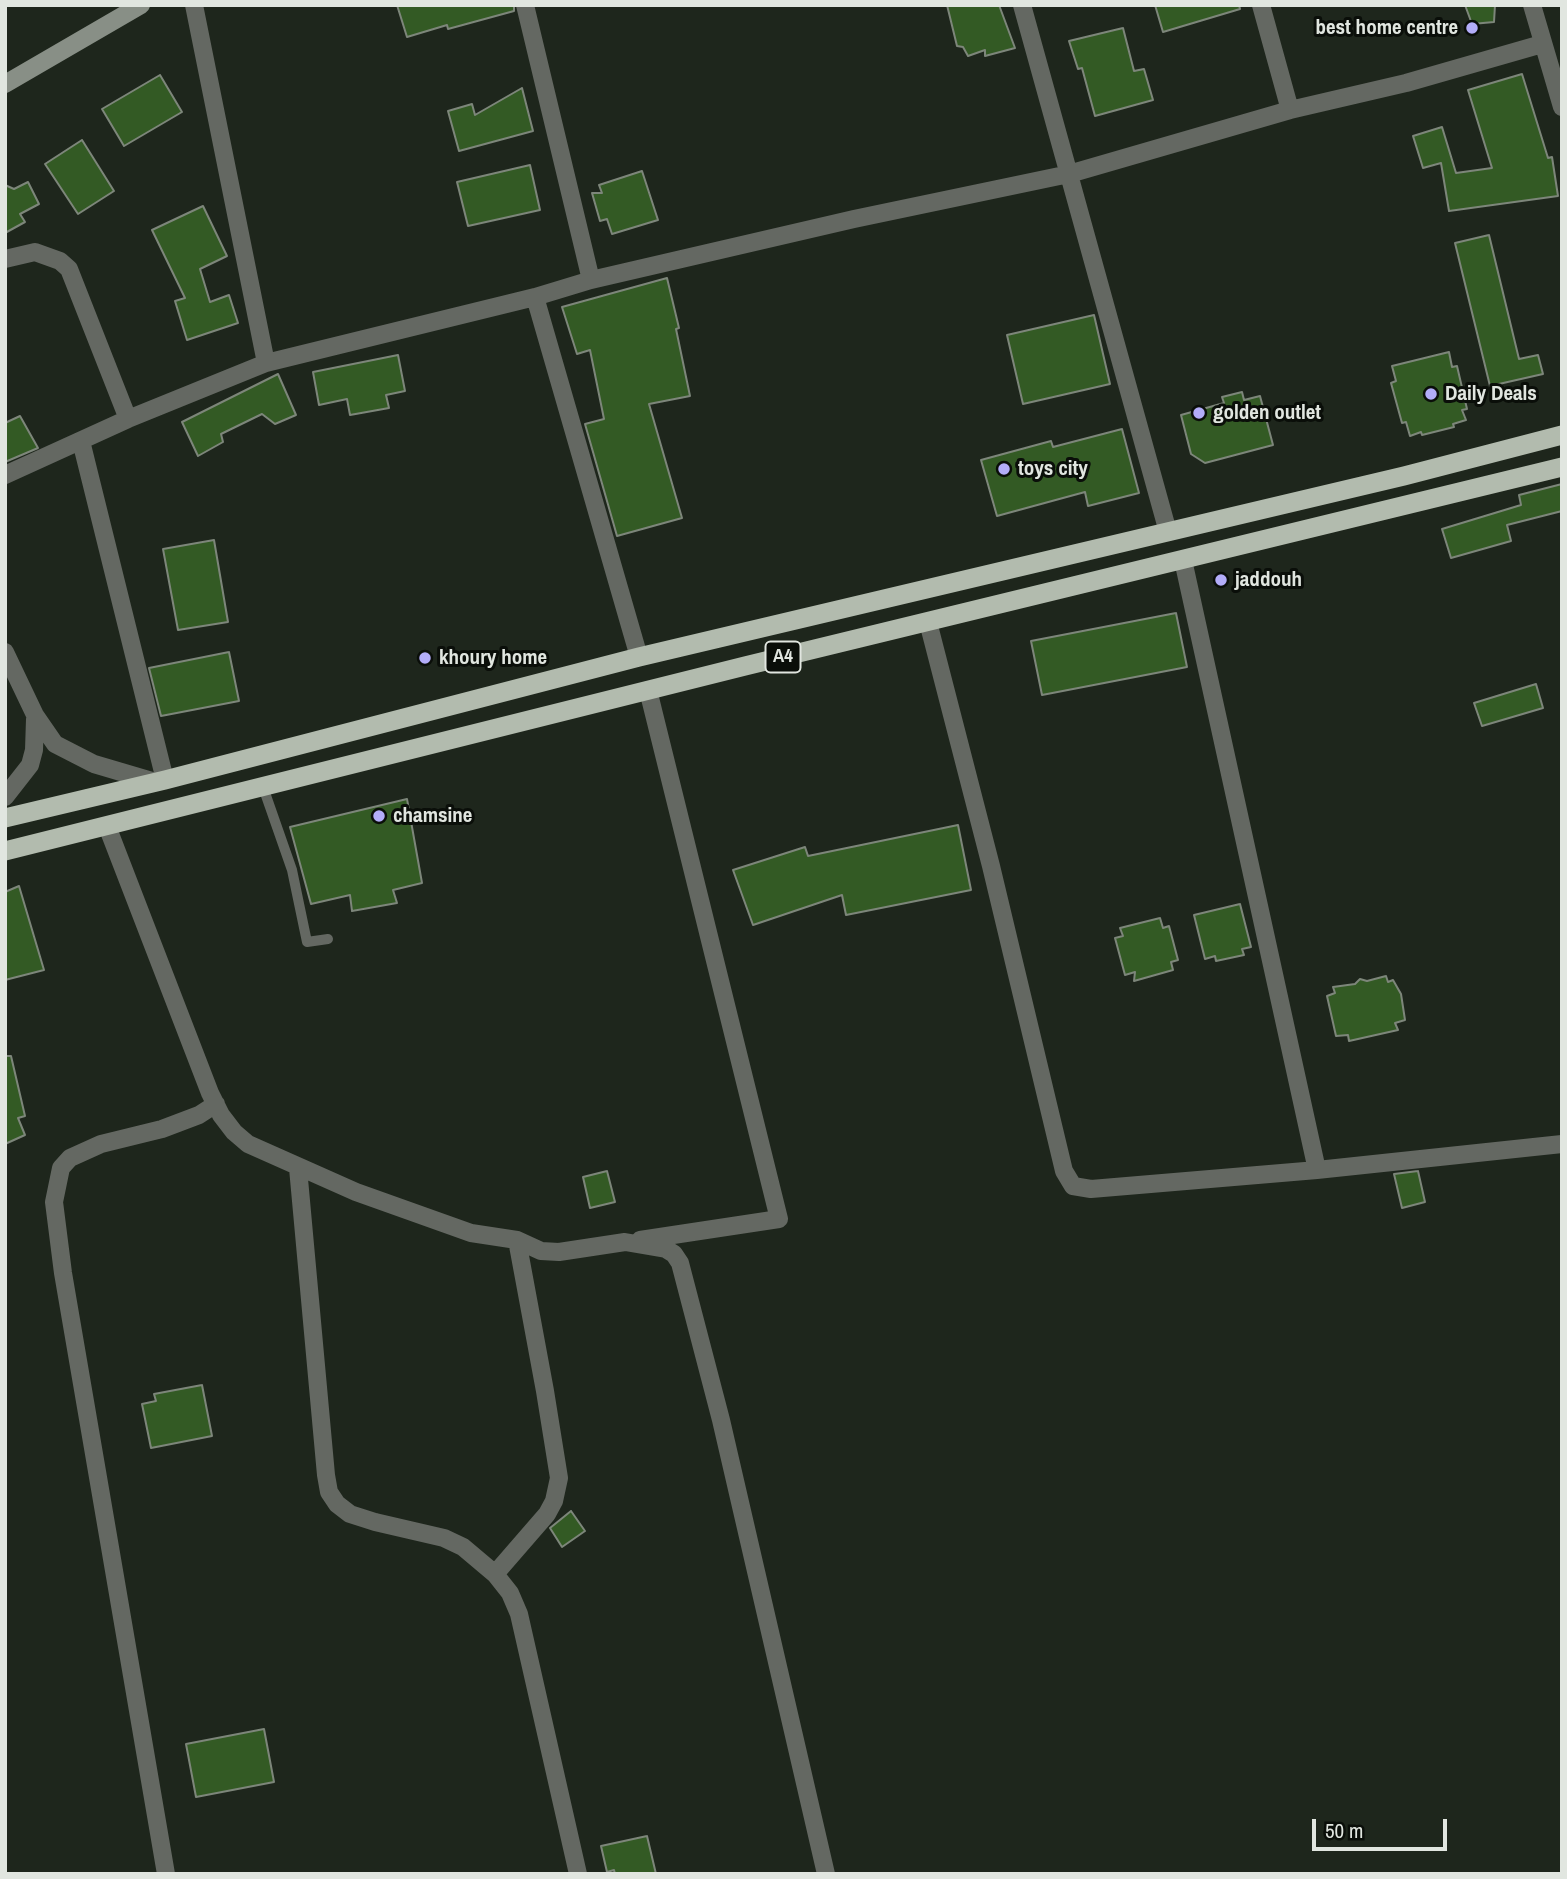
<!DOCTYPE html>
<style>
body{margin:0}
#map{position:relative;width:1567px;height:1879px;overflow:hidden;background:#1e261c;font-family:"Archivo Narrow",sans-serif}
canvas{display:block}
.frame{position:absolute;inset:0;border:7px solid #e1e6e0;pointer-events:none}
.scale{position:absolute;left:1312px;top:1819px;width:135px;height:32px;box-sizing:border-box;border:4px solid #e1e6e0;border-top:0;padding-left:9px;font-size:21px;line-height:24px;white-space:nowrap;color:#e1e6e0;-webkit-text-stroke:5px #0a0e09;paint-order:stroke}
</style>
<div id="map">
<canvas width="1567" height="1879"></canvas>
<div class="frame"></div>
<div class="scale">50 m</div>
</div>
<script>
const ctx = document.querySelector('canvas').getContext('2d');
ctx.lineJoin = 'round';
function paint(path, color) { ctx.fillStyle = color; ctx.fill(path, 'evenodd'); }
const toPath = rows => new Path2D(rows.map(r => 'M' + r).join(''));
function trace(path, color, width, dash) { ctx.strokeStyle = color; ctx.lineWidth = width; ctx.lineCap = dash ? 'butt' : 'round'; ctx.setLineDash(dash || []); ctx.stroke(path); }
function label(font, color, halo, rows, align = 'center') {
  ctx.font = font + ' "Archivo Narrow",sans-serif'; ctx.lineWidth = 6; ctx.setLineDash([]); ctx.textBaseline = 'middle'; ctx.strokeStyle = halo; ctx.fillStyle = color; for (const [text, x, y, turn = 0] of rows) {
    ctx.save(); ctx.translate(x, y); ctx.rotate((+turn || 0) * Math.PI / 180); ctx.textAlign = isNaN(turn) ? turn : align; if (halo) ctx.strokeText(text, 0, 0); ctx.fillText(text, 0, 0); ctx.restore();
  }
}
const building = toPath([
 [397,5,514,5,514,11,448,29,447,25,407,37,397,5],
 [947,5,999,5,1015,48,985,56,985,50,968,56,963,47,957,46,947,5],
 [1155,5,1239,5,1240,9,1163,32,1155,5],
 [1465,5,1495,5,1494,22,1472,24,1465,5],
 [1123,28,1134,71,1144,69,1153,100,1095,116,1082,68,1078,69,1069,41,1123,28],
 [1522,74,1548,158,1552,157,1558,196,1449,211,1441,163,1423,168,1413,136,1442,127,1456,173,1492,168,1468,90,1522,74],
 [160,75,182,112,124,146,102,109,160,75],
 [522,88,533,131,459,151,448,111,472,104,475,115,522,88],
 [82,140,114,191,78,214,45,164,82,140],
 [530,165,540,210,468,226,457,182,530,165],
 [642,171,658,220,612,234,607,219,600,221,592,193,602,193,599,185,642,171],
 [28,182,39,204,20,214,25,222,5,233,5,185,14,189,28,182],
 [203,206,227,256,200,269,210,302,229,295,238,323,187,340,175,301,185,298,152,230,203,206],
 [1489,235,1519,359,1538,355,1543,374,1490,386,1455,243,1489,235],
 [667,278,679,328,676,329,690,396,649,404,682,518,617,536,585,424,604,419,590,350,577,354,562,307,667,278],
 [1094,315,1110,384,1023,404,1007,335,1094,315],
 [1449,352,1452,367,1457,366,1467,409,1462,410,1466,420,1453,424,1454,427,1422,435,1421,432,1410,436,1406,422,1402,423,1391,383,1396,381,1392,366,1449,352],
 [398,355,405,391,386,395,389,408,350,415,347,399,319,405,313,372,398,355],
 [278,374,296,415,275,424,262,414,221,434,223,442,198,456,182,422,278,374],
 [1242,392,1244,400,1260,396,1273,445,1205,463,1191,454,1181,415,1224,403,1222,397,1242,392],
 [20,416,38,448,5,462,5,423,20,416],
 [1122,429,1139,493,1088,506,1085,492,997,516,981,460,1051,441,1053,447,1122,429],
 [1562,484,1562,511,1507,525,1511,541,1451,558,1442,529,1521,505,1519,495,1562,484],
 [214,540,228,622,178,630,163,549,214,540],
 [1176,613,1187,667,1042,695,1031,641,1176,613],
 [229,652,239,701,161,716,149,668,229,652],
 [1536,684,1543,708,1482,726,1474,703,1536,684],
 [407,799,422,883,393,890,397,903,352,911,350,895,311,904,290,827,407,799],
 [958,825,971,890,846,915,842,895,753,925,733,870,805,847,808,856,958,825],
 [19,886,44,970,5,980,5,892,19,886],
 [1240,904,1251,947,1242,949,1244,955,1216,961,1215,956,1205,959,1194,915,1240,904],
 [1160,918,1163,928,1169,926,1178,960,1171,962,1173,970,1134,981,1135,972,1125,975,1115,938,1123,936,1120,928,1160,918],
 [1386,976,1388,982,1393,980,1401,994,1405,1020,1395,1023,1398,1030,1349,1041,1348,1035,1336,1036,1327,996,1335,993,1333,987,1355,984,1360,979,1367,981,1386,976],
 [5,1056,11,1056,25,1116,18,1118,25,1135,5,1144,5,1056],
 [607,1171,615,1202,590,1208,583,1177,607,1171],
 [1418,1171,1425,1202,1402,1208,1394,1174,1418,1171],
 [202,1385,212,1436,151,1448,142,1404,156,1401,154,1394,202,1385],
 [571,1511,585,1531,562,1547,550,1528,571,1511],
 [264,1729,274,1782,196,1797,186,1744,264,1729],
 [647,1836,656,1874,615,1874,614,1870,607,1872,601,1846,647,1836]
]);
const service = toPath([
 [263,787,292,870,307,942,328,939]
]);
const minor = toPath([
 [194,5,266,363],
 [525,5,591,280],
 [1022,5,1168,532],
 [1261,5,1290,110],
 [1532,5,1562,107],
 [5,259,35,252,60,261,69,269,128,419],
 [535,297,639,657],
 [81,441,165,780],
 [5,475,128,419,266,363,535,297,591,280,854,219,1069,174,1290,110,1406,83,1542,44],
 [1183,560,1317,1170],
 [928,622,991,866,1064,1171,1073,1186,1091,1189,1317,1170,1562,1144],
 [5,652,35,715,55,744,94,764,155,782],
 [5,797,30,765,34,750,35,719],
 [107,826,210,1093,221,1115,234,1132,248,1144,356,1192,471,1233,517,1240,541,1251,559,1252,625,1242,666,1249,674,1254,680,1263,721,1420,826,1874],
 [298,1168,326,1475,329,1492,337,1504,350,1514,375,1522,444,1538,463,1547,495,1574,510,1593,519,1614,578,1874],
 [640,1240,779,1219,648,690],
 [495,1574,547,1514,554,1501,559,1478,545,1391,517,1240],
 [166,1874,63,1273,54,1202,61,1168,70,1158,101,1144,162,1129,199,1115,216,1104]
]);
const secondary = toPath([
 [5,84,141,5]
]);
const trunk = toPath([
 [5,818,165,780,639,657,1404,476,1562,435],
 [5,851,745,666,1562,467]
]);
const markers = [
 [1472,28,7,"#b3adf9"],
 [1431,394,7,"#b3adf9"],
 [1199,413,7,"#b3adf9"],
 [1004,469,7,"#b3adf9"],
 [1221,580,7,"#b3adf9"],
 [425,658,7,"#b3adf9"],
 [379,816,7,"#b3adf9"]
];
const shields = [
 [783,657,35]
];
const shieldNames = [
 ["A4",783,657]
];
const poiNames = [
 ["best home centre",1458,28,"right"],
 ["Daily Deals",1445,394],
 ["golden outlet",1213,413],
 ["toys city",1018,469],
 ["jaddouh",1235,580],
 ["khoury home",439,658],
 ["chamsine",393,816]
];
paint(building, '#335a24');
trace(building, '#7d867a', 2);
trace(service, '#646862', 10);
trace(minor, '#646862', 18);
trace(secondary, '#888f86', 18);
trace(trunk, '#b2bbae', 19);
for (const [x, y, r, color] of markers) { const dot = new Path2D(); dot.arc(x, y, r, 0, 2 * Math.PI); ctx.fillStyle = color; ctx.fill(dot); trace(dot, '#0a0e09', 2.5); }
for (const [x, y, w] of shields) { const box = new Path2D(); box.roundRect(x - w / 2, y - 15.5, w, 31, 5); ctx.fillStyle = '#0a0e09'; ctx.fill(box); trace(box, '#e1e6e0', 2); }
label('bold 19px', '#e1e6e0', null, shieldNames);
label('bold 21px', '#e1e6e0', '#0a0e09', poiNames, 'left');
</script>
